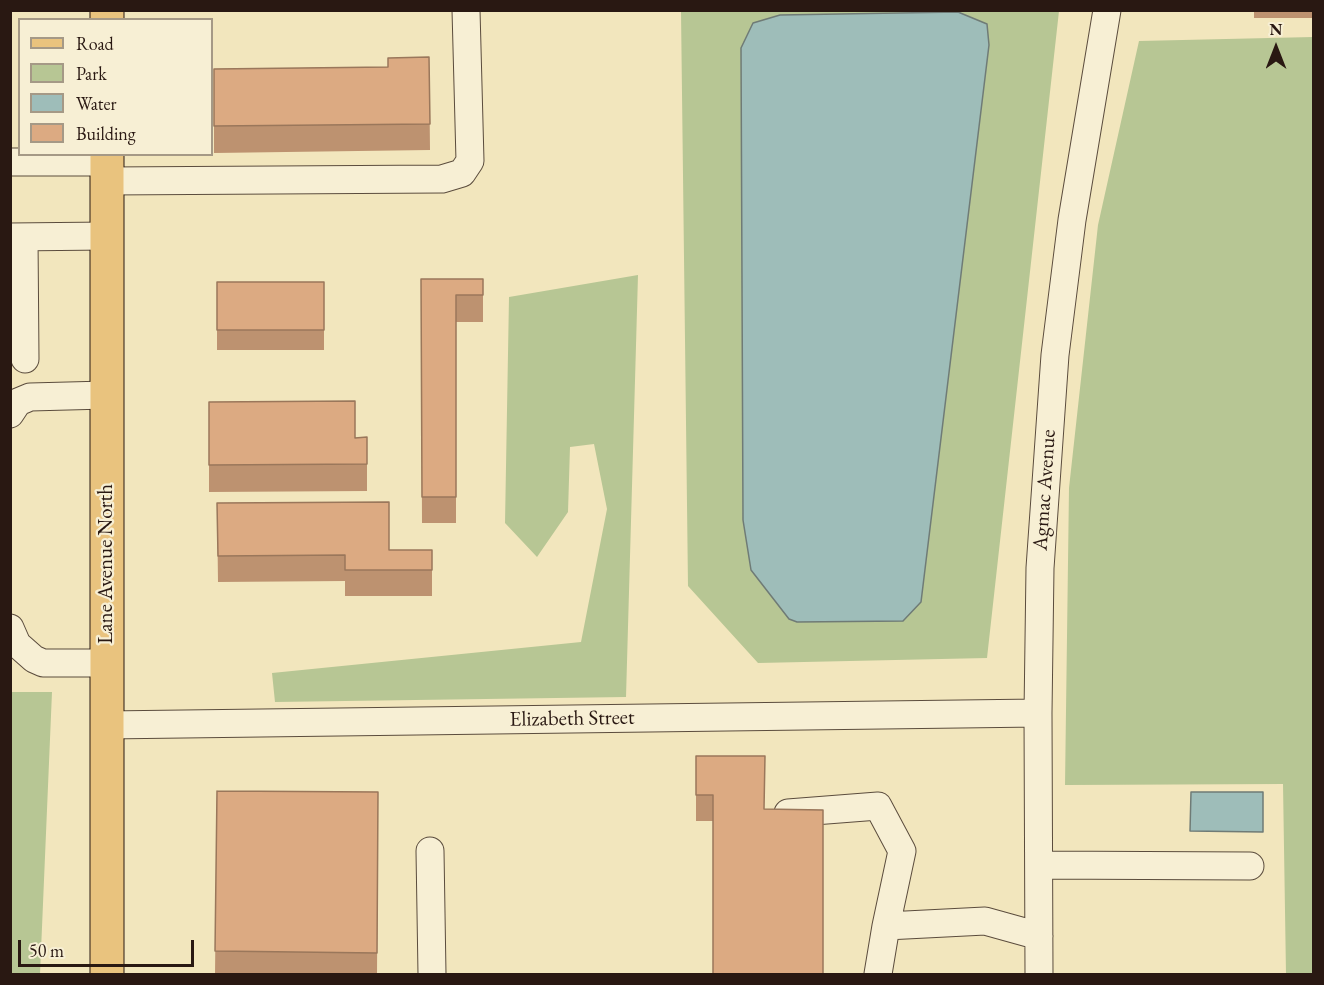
<!DOCTYPE html>
<style>
body{margin:0}
#map{position:relative;width:1324px;height:985px;overflow:hidden;background:#f2e6bd;font-family:"EB Garamond",serif}
canvas{display:block}
.frame{position:absolute;inset:0;border:12px solid #291812;pointer-events:none}
.legend{position:absolute;left:18px;top:18px;width:195px;height:138px;box-sizing:border-box;background:#f7efd4;border:2px solid #a59986;margin:0;padding:8px 10px;list-style:none;font-size:18px;color:#291812}
.legend li{display:flex;align-items:center;gap:12px;height:30px}
.legend b{width:30px;border:2px solid #a59986}
.north{position:absolute;left:1246px;top:18px;width:60px;height:60px;-webkit-text-stroke:4px #f7efd4;paint-order:stroke;rotate:0deg;font-size:16px;font-weight:700;line-height:24px;text-align:center;color:#291812}
.north::after{content:'';display:block;margin:auto;width:21px;height:27px;background:#291812;clip-path:polygon(50% 0,100% 100%,50% 72%,0 100%)}
.scale{position:absolute;left:18px;top:940px;width:176px;height:27px;box-sizing:border-box;border:3px solid #291812;border-top:0;padding-left:8px;font-size:18px;line-height:21px;white-space:nowrap;color:#291812;-webkit-text-stroke:4px #f7efd4;paint-order:stroke}
</style>
<div id="map">
<canvas width="1324" height="985"></canvas>
<div class="frame"></div>
<ul class="legend">
<li><b style="height:8px;background:#e9c37e"></b>Road</li>
<li><b style="height:16px;background:#b7c694"></b>Park</li>
<li><b style="height:16px;background:#9ebdb9"></b>Water</li>
<li><b style="height:16px;background:#dcaa82"></b>Building</li>
</ul>
<div class="north">N</div>
<div class="scale">50 m</div>
</div>
<script>
const ctx = document.querySelector('canvas').getContext('2d');
ctx.lineJoin = 'round';
function paint(path, color) { ctx.fillStyle = color; ctx.fill(path, 'evenodd'); }
const toPath = rows => new Path2D(rows.map(r => 'M' + r).join(''));
function trace(path, color, width, dash) { ctx.strokeStyle = color; ctx.lineWidth = width; ctx.lineCap = dash ? 'butt' : 'round'; ctx.setLineDash(dash || []); ctx.stroke(path); }
function label(font, color, halo, rows, align = 'center') {
  ctx.font = font + ' "EB Garamond",serif'; ctx.lineWidth = 4.5; ctx.setLineDash([]); ctx.textBaseline = 'middle'; ctx.strokeStyle = halo; ctx.fillStyle = color; for (const [text, x, y, turn = 0] of rows) {
    ctx.save(); ctx.translate(x, y); ctx.rotate((+turn || 0) * Math.PI / 180); ctx.textAlign = isNaN(turn) ? turn : align; if (halo) ctx.strokeText(text, 0, 0); ctx.fillText(text, 0, 0); ctx.restore();
  }
}
const green = toPath([
 [681,11,1059,11,987,658,758,663,688,586],
 [753,23,986,24,989,45,921,602,743,520,741,48],
 [1313,37,1314,974,1286,974,1283,784,1065,785,1069,488,1098,225,1139,41],
 [638,275,626,697,275,702,272,673,581,642,607,509,594,444,570,447,568,512,537,557,505,523,509,297],
 [11,692,52,692,40,974,11,974]
]);
const water = toPath([
 [958,12,987,24,989,45,921,602,903,621,797,622,789,619,751,570,743,520,741,48,753,23,780,15,958,12],
 [1191,792,1263,792,1263,832,1190,831,1191,792]
]);
const minor = toPath([
 [10,162,107,162],
 [107,181,442,179,462,173,470,161,466,10],
 [10,237,108,236],
 [24,237,25,359],
 [10,414,18,402,30,397,106,395],
 [10,628,17,644,34,659,43,663,106,663],
 [106,725,1038,713],
 [788,813,878,806,902,851,886,926],
 [430,851,432,974],
 [1039,865,1250,866],
 [878,974,886,926,985,921,1039,936],
 [1039,974,1038,713,1040,568,1055,355,1072,220,1107,10]
]);
const major = toPath([
 [107,10,107,20],
 [107,974,107,154]
]);
const wall = toPath([
 [1254,10,1314,10,1314,18,1254,18],
 [429,57,430,150,214,153,214,69,388,67],
 [421,279,483,279,483,322,456,322,456,523,422,523],
 [217,282,324,282,324,350,217,350],
 [209,402,355,438,367,437,367,491,209,492],
 [217,503,389,550,432,570,432,596,345,596,345,581,218,582],
 [696,756,765,756,713,821,696,821],
 [217,791,378,792,377,975,215,975]
]);
const building = toPath([
 [429,57,430,124,214,126,214,69,388,67,388,58,429,57],
 [421,279,483,279,483,295,456,295,456,497,422,497,421,279],
 [217,282,324,282,324,330,217,330,217,282],
 [355,401,355,438,367,437,367,464,209,465,209,402,355,401],
 [389,502,389,550,432,550,432,570,345,570,345,555,218,556,217,503,389,502],
 [696,756,765,756,764,809,823,810,823,975,713,975,713,795,696,795,696,756],
 [217,791,378,792,377,953,215,951,217,791]
]);
const streetNames = [
 ["Agmac Avenue",1045,490,-86],
 ["Lane Avenue North",106,564,-90],
 ["Elizabeth Street",572,719,-1]
];
paint(green, '#b7c694');
paint(water, '#9ebdb9');
trace(water, '#6f7b76', 1.5);
trace(minor, '#5b4c3d', 29);
trace(major, '#291812', 35);
trace(minor, '#f7efd4', 27);
trace(major, '#e9c37e', 33);
paint(wall, '#bd9270');
paint(building, '#dcaa82');
trace(building, '#9a775b', 1.5);
label('21px', '#291812', '#f7efd4', streetNames);
</script>
